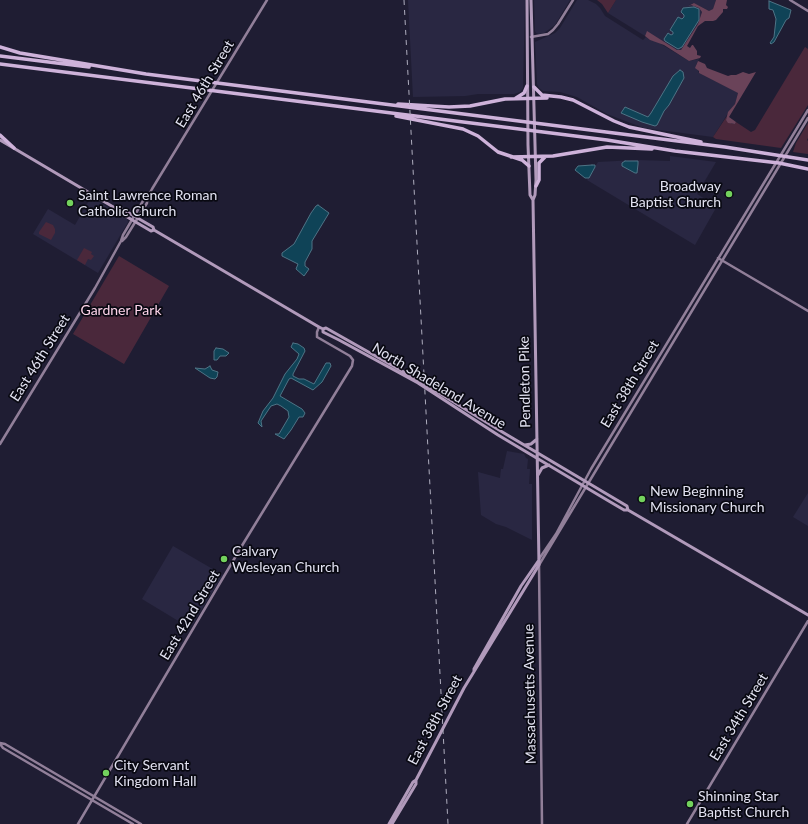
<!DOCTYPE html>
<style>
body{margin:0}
canvas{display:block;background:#1f1d33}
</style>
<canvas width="808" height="824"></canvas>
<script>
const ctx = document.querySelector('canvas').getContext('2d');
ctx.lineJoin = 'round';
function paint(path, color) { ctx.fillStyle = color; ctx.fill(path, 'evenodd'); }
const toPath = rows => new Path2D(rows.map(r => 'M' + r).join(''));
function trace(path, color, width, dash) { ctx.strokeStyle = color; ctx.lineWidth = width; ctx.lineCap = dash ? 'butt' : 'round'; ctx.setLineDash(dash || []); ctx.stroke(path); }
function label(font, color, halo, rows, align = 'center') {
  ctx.font = font + ' Lato,sans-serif'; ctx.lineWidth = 3.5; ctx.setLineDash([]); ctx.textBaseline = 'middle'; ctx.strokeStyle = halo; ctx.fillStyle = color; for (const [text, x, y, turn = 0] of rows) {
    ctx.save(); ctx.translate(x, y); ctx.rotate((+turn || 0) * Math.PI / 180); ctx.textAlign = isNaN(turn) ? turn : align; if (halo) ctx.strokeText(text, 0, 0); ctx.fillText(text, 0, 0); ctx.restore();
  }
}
const built = toPath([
 [408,0,525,0,523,88,520,92,514,94,478,94,465,96,413,97],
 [534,0,570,0,555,25,544,33,539,34,536,33,535,31],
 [577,0,588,0,596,4,600,8,605,16,643,40,646,37,650,40,656,41,689,61,699,59,696,65,699,73,737,92,738,93,735,104,730,110,713,137,644,128,607,114,577,97,560,92,543,91,539,88,537,84,535,42,555,33,560,28],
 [616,0,716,0,713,9,709,11,694,3,689,5,691,5,699,8,702,12,698,24,681,50,677,50,647,32,645,36,608,13],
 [670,156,716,162,697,194,717,206,695,245,587,180,598,162,636,160,670,161],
 [91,197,127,219,128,222,98,273,33,234,48,209,75,225],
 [507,451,524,454,526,458,528,459,527,469,530,469,529,484,532,484,532,540,506,527,496,524,481,515,478,472,500,478,501,469,503,469],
 [808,493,808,526,793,517],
 [173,546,223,575,190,628,142,599]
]);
const green = toPath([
 [597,0,616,0,608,13,602,4],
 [805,47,808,49,808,105,781,148,716,139,713,137,727,116,726,120,732,124,735,124,736,122,751,132,755,130],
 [808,123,808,138,807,140,808,141,808,154,793,152,796,143],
 [46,222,53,225,55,229,55,233,51,240,39,234,39,232],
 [84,248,92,252,91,254,94,256,91,260,88,259,85,265,77,260],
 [119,256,169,286,124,364,73,334]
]);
const forest = toPath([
 [716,0,727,0,726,5,728,7,727,9,723,9,723,12,716,20,713,21,705,21,698,26,687,46,690,48,692,45,693,45,697,51,697,55,701,56,700,58,689,61,664,45,650,40,645,36,647,31,677,50,681,50,698,24,702,12,699,8,691,5,688,6,694,3,709,11,713,9],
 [698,61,705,64,707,68,728,76,731,75,736,75,743,72,749,74,756,72,729,117,736,122,735,124,728,123,726,120,728,112,735,104,738,93,699,73,699,71,695,68]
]);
const water = toPath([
 [769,1,791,10,789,18,786,20,774,42,771,44,770,43,774,37,776,19,773,10,769,9,769,1],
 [694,7,699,9,699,20,682,47,678,49,665,41,664,39,668,33,671,35,673,34,673,32,670,30,678,17,682,19,684,17,684,15,681,12,683,8,694,7],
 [680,70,683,72,684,78,669,105,664,111,657,125,655,126,642,122,621,113,625,107,648,117,651,113,673,76,680,70],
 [625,161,638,161,638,164,637,173,635,173,622,166,622,163,625,161],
 [592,165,595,165,595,167,589,178,585,178,575,170,578,166,592,165],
 [318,205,329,213,312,241,312,249,305,262,305,266,309,269,304,276,296,269,298,264,282,256,282,253,294,244,311,213,316,206,318,205],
 [293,343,298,344,304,348,305,351,293,374,293,376,299,379,304,379,314,384,326,363,330,363,331,366,322,382,313,390,291,378,289,379,280,396,302,409,305,413,303,417,299,417,291,430,284,439,275,434,279,434,289,417,288,411,281,406,277,404,271,406,261,421,262,427,258,423,263,411,273,398,285,374,297,359,299,354,291,347,293,343],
 [216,348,223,349,229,353,226,356,220,356,217,360,214,360,214,351,216,348],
 [210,366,212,370,218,372,217,377,215,379,210,378,195,368,205,369,210,366]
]);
const secondary = toPath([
 [790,0,808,11],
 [531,37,548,34,553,30,558,24,573,0],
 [122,241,126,237,147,203,147,198,152,189,267,0],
 [718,258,808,311],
 [0,444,95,288,121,241,123,235,143,201,147,198],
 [539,559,556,534,591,469,808,110],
 [0,743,5,744,141,824],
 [0,744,3,748,133,824],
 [78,824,243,544,352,366,353,360,350,356,317,337,317,332,319,327],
 [542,824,539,565,808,118],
 [687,824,808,621]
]);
const primary = toPath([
 [531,0,536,180,535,195,533,200],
 [0,140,115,208,122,209,153,227,154,230],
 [115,208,117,211,151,231,154,230,319,327,323,329,326,328,418,380,504,433,627,506,628,510],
 [323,329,323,332,339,340,418,383,498,435,607,500,624,510,628,510,808,615],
 [525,445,531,444,537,439],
 [538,475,542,468,549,465],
 [474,671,474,669,521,586,539,560],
 [389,824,413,782,416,780],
 [392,824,416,784,416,780,464,688,539,565,533,200,530,195,528,145,527,0]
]);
const highway = toPath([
 [0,47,20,53,146,74,725,147,808,160],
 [0,56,89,67],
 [0,64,607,140,675,151,779,163,808,169],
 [534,87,542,95,561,97,573,100,614,121,629,127,701,142],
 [516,98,524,93,527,86],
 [398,104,449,107,470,106,505,99,547,98],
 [396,116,463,129,478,136,498,152,522,160,529,166],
 [0,135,14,148],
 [511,157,553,156,607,147,652,149],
 [536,186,539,180,539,163,545,157]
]);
const rail = toPath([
 [404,0,448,824]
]);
const markers = [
 [729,194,4,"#73d25d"],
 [70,203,4,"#73d25d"],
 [642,499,4,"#73d25d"],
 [224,559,4,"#73d25d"],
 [106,773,4,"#73d25d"],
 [690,804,4,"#73d25d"]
];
const streetNames = [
 ["East 46th Street",205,84,-59],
 ["East 46th Street",40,358,-58],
 ["Pendleton Pike",525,382,-91],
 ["East 38th Street",630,384,-59],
 ["North Shadeland Avenue",439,386,31],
 ["East 42nd Street",190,615,-59],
 ["Massachusetts Avenue",530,694,-91],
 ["East 34th Street",739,717,-59],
 ["East 38th Street",435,720,-62]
];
const poiNames = [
 ["Broadway",721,186,"right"],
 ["Baptist Church",721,202,"right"],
 ["Saint Lawrence Roman",78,195],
 ["Catholic Church",78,211],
 ["New Beginning",650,491],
 ["Missionary Church",650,507],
 ["Calvary",232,551],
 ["Wesleyan Church",232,567],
 ["City Servant",114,765],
 ["Kingdom Hall",114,781],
 ["Shinning Star",698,796],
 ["Baptist Church",698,812]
];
const parkNames = [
 ["Gardner Park",121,310]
];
paint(built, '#292742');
paint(green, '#4a283b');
paint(forest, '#6a4359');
paint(water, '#0f4357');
trace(water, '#4e7385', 1);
trace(secondary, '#917f99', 2.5);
trace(primary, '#b19abb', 3);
trace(highway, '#ceb2da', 3.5);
trace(rail, '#aeadbe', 1, [5, 5]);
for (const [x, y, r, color] of markers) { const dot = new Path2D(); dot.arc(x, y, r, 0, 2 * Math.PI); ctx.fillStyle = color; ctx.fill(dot); trace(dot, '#090912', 1.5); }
label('14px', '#e2e2f1', '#090912', streetNames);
label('14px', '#e2e2f1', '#090912', poiNames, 'left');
label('14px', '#fdd3e9', '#090912', parkNames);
</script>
